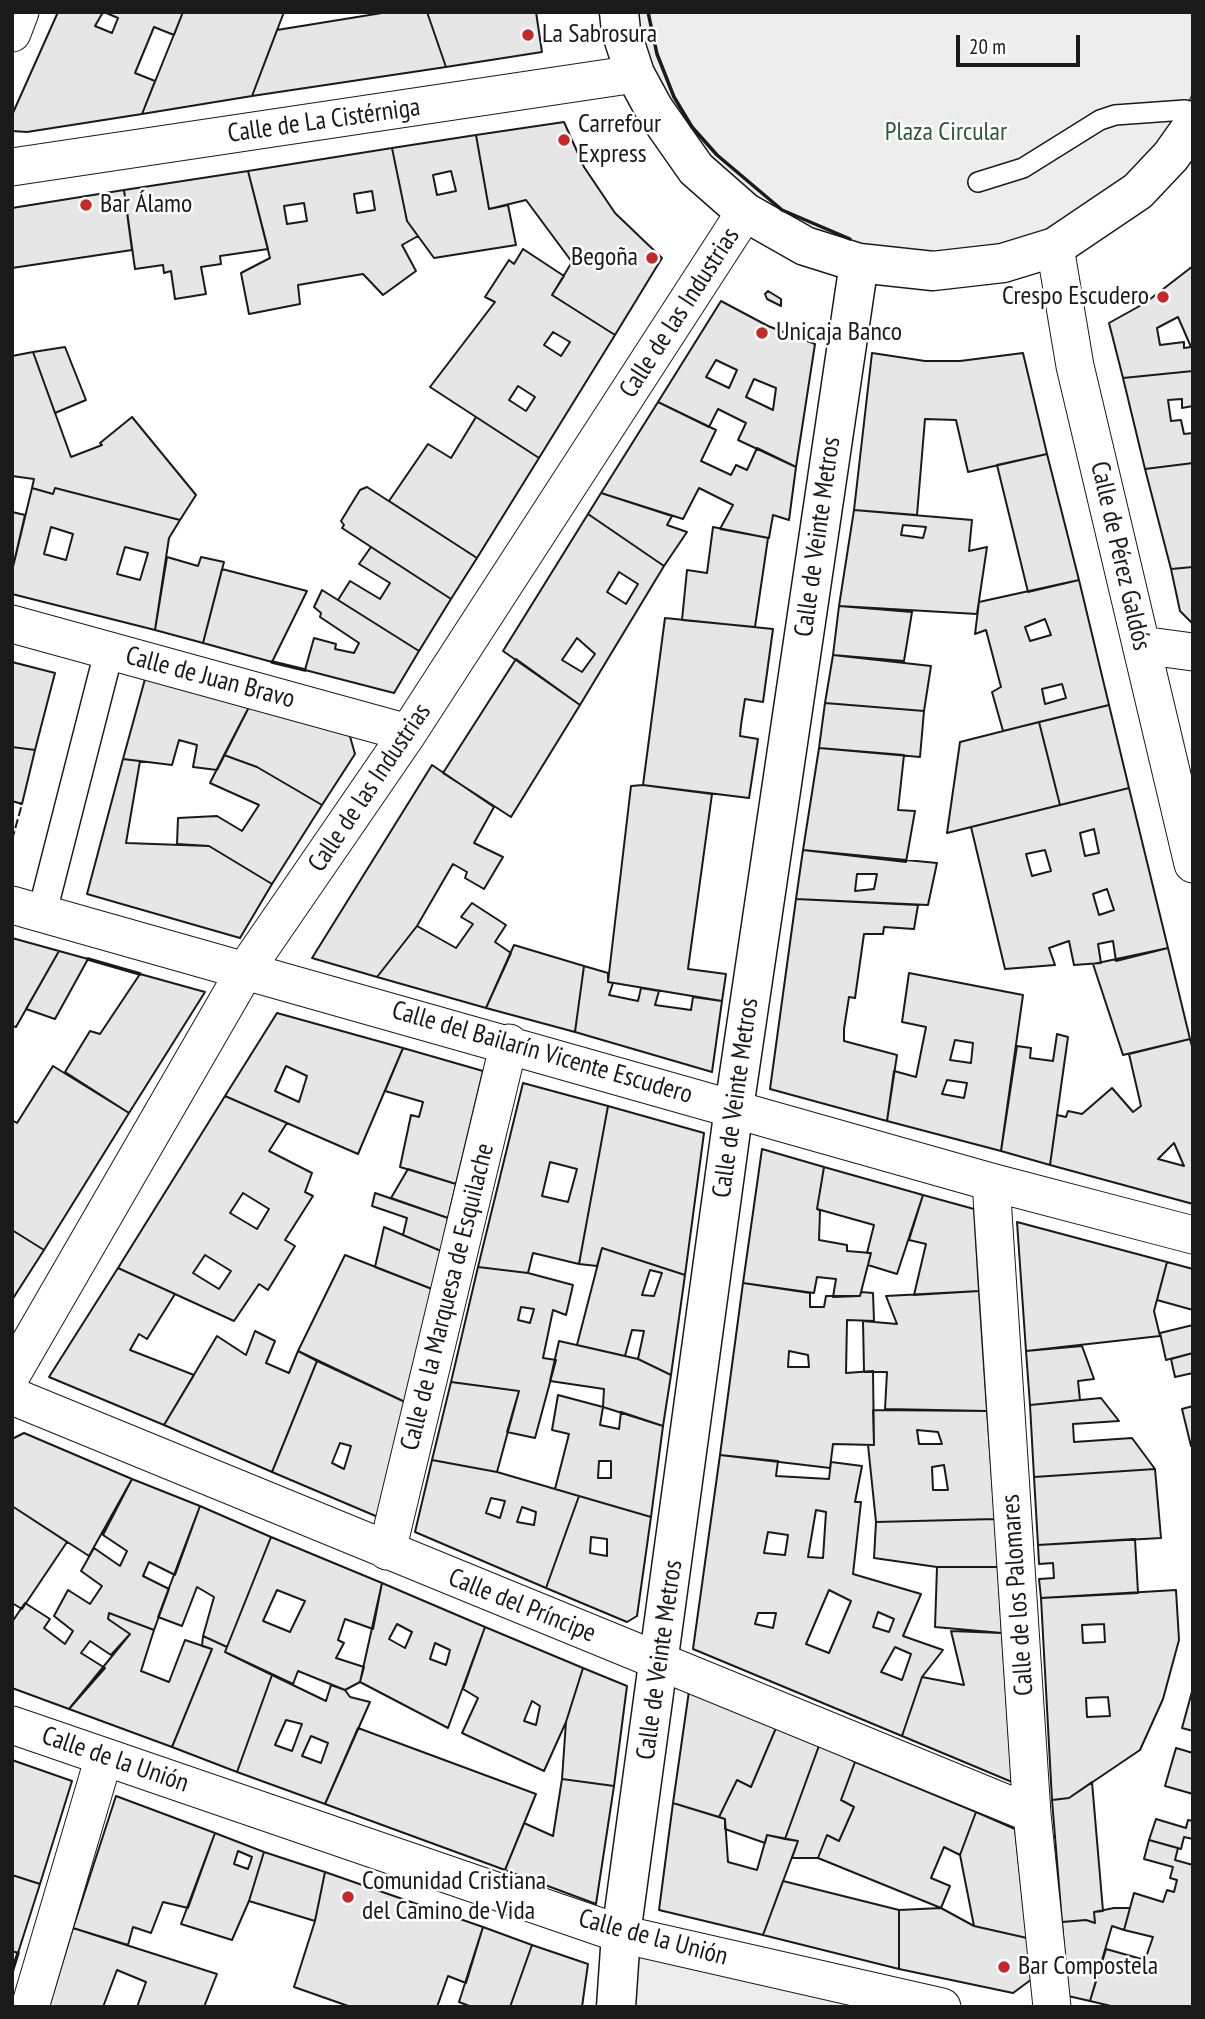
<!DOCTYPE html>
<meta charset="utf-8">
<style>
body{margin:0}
#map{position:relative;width:1205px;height:2019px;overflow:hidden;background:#fff;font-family:"PT Sans Narrow",sans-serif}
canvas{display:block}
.frame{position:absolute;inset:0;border:14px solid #1a1a1a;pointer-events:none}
.scale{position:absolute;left:956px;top:35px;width:124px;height:32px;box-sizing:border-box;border:4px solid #1a1a1a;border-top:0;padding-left:9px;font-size:21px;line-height:24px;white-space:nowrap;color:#1a1a1a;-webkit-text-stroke:5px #fff;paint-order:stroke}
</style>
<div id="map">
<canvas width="1205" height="2019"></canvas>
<div class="frame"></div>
<div class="scale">20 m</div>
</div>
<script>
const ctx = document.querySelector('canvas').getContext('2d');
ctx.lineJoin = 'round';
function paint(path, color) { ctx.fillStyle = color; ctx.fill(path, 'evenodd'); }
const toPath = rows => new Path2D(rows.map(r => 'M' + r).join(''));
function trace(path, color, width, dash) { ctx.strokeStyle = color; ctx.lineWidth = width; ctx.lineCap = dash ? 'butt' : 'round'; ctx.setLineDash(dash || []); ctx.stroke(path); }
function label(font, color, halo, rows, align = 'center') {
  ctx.font = font + ' "PT Sans Narrow",sans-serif'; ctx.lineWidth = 5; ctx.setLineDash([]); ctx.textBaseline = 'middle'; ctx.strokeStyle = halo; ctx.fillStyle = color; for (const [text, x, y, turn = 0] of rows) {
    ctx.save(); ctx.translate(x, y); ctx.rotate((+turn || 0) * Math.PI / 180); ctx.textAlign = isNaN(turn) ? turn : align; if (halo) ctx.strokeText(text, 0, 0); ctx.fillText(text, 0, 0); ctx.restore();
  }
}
const built = toPath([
 [636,12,1193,12,1193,93,1185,110,1127,180,1040,234,965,253,863,249,810,232,754,201,707,159,666,102,641,44,636,12],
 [621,1934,942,2007,616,2007,621,1934]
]);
const building = toPath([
 [58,12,103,12,95,26,112,33,118,18,104,12,183,12,174,35,154,27,135,73,155,81,142,114,27,132,12,131,12,115,58,12],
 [183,12,284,12,252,96,142,114,183,12],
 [388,12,427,12,446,67,252,96,277,30,388,12],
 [427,12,536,12,542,52,446,67,427,12],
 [564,122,584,167,615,213,662,258,615,335,552,295,572,262,526,200,489,209,476,135,564,122],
 [476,135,489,209,508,205,516,245,434,258,407,221,392,148,476,135],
 [451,171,456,191,437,195,433,175,451,171],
 [392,148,407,221,418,236,402,245,416,271,383,295,363,274,298,285,300,304,249,314,241,273,270,258,248,171,392,148],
 [372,191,375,210,357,213,354,194,372,191],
 [304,203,307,221,287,224,284,206,304,203],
 [248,171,268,249,220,256,221,264,201,267,206,294,175,299,171,271,164,273,163,265,135,269,124,190,248,171],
 [124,190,132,250,12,268,12,208,124,190],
 [523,249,564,276,552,295,615,335,539,458,430,387,495,302,485,297,509,260,514,264,523,249],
 [553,332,570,342,561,356,544,345,553,332],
 [518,386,535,397,526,411,509,400,518,386],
 [1193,266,1193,371,1123,378,1109,323,1145,303,1193,266],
 [1178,317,1191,347,1184,348,1184,342,1160,345,1157,328,1178,317],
 [768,291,781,299,781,306,767,299,765,294,768,291],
 [721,301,768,326,815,344,796,467,738,440,746,423,718,409,709,427,658,402,721,301],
 [716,360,737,370,729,388,706,377,716,360],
 [754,379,776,388,773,410,746,397,754,379],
 [65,347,86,400,55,413,33,352,65,347],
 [33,352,71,457,102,445,100,443,132,417,196,495,180,520,55,488,53,494,32,488,34,479,12,476,12,356,33,352],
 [872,353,925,361,960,361,1023,353,1047,454,968,472,956,420,925,419,917,515,854,510,872,353],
 [1193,371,1193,406,1182,408,1182,399,1168,400,1171,421,1181,420,1184,434,1193,433,1193,463,1145,469,1123,378,1193,371],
 [658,402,716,430,701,461,731,475,736,465,747,470,757,448,796,467,789,520,773,515,769,538,720,529,733,505,699,488,683,519,601,493,658,402],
 [476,417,539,458,477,558,389,501,428,444,451,458,476,417],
 [1047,454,1079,580,1028,592,997,465,1047,454],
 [1193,463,1193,567,1171,569,1145,469,1193,463],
 [367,487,477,558,451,599,342,528,344,525,341,521,360,490,367,487],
 [32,488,53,494,55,488,180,520,169,538,155,630,12,594,12,571,32,488],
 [51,527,73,534,66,560,44,554,51,527],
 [125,547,148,553,140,580,117,574,125,547],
 [601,493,672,516,667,525,687,532,664,566,588,514,601,493],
 [854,510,972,520,969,551,987,547,977,614,839,606,854,510],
 [903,525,926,527,923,538,901,535,903,525],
 [12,512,25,515,12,571,12,512],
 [588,514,664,566,580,705,503,651,588,514],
 [619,572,638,584,626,604,607,592,619,572],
 [577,638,595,654,582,672,562,660,577,638],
 [713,527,768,538,755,627,682,620,687,570,707,573,713,527],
 [371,547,451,599,419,651,338,600,350,581,380,599,390,583,359,564,371,547],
 [167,557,198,566,201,557,224,562,203,643,155,630,167,557],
 [1193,567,1193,624,1180,611,1171,569,1193,567],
 [222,569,307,591,272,662,203,643,222,569],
 [1079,580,1109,705,1003,731,992,692,1001,687,986,630,975,634,979,602,1079,580],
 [1045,619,1051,635,1030,641,1025,627,1045,619],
 [1062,684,1066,698,1045,704,1042,689,1062,684],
 [322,590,419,651,394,693,305,670,314,638,336,644,335,649,354,653,359,643,320,617,321,613,314,607,322,590],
 [839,606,912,612,904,661,833,655,839,606],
 [665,618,773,629,763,702,745,699,741,725,740,736,758,739,749,798,643,785,665,618],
 [833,655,931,666,924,711,825,703,833,655],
 [516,659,580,705,511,817,443,773,516,659],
 [12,662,55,673,35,750,12,747,12,662],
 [145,679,249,707,217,770,193,767,197,745,179,740,172,765,123,759,145,679],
 [825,703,924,711,920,757,819,748,825,703],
 [1109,705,1129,788,1060,805,1039,722,1109,705],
 [249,707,349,733,355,754,322,805,257,767,224,755,249,707],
 [1039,722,1060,805,947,833,960,742,1039,722],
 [12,747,35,750,22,804,12,801,12,747],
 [819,748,904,755,898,810,915,811,906,862,803,850,819,748],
 [224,755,257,767,322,805,272,884,209,846,177,844,178,818,217,816,242,831,259,805,210,783,224,755],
 [123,759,140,761,126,843,209,846,272,884,240,938,87,894,123,759],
 [432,765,494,807,474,843,503,857,484,889,465,878,467,872,453,864,417,926,377,977,312,958,432,765],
 [643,785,712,794,688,969,726,974,722,1001,608,982,631,786,643,785],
 [1129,788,1168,948,1116,961,1113,941,1098,944,1101,963,1074,965,1069,941,1049,948,1055,965,1005,969,971,827,1129,788],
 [1094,829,1099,853,1085,856,1080,833,1094,829],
 [1045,850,1051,871,1032,876,1026,854,1045,850],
 [1107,889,1114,910,1099,915,1093,894,1107,889],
 [803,850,937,863,928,905,796,899,803,850],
 [857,874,877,874,874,889,855,891,857,874],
 [796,899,918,905,914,929,884,927,883,934,864,934,855,998,849,997,844,1029,844,1041,897,1055,887,1121,770,1089,796,899],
 [472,903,506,925,495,942,511,953,486,1008,377,977,417,926,456,948,473,924,461,917,472,903],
 [12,938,59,951,16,1027,12,1026,12,938],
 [514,945,584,966,575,1032,486,1008,514,945],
 [1168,948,1190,1039,1123,1055,1093,964,1168,948],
 [59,951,88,959,55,1019,26,1009,59,951],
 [584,966,608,973,608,982,613,983,609,995,638,1001,641,988,659,991,655,1005,691,1010,693,997,722,1001,712,1072,575,1032,584,966],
 [909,973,1023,995,1001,1151,887,1121,894,1071,916,1077,926,1027,902,1022,909,973],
 [955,1040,973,1043,971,1063,950,1060,955,1040],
 [947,1080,967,1083,964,1098,942,1094,947,1080],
 [140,974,205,992,129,1113,65,1072,90,1031,100,1034,140,974],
 [277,1013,403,1048,358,1154,225,1096,277,1013],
 [286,1066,307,1076,299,1102,275,1091,286,1066],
 [1057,1034,1068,1037,1050,1165,1001,1151,1017,1046,1031,1048,1030,1058,1053,1061,1057,1034],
 [1190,1039,1193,1050,1193,1204,1050,1165,1057,1115,1066,1117,1068,1111,1082,1114,1112,1088,1133,1112,1141,1106,1129,1054,1190,1039],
 [1174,1143,1184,1166,1158,1159,1174,1143],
 [403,1048,483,1071,456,1184,400,1167,411,1115,419,1117,423,1102,385,1091,403,1048],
 [53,1066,129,1113,44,1250,12,1230,12,1120,17,1123,53,1066],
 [523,1083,608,1106,579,1264,533,1253,528,1273,478,1267,523,1083],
 [550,1162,577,1169,568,1202,542,1196,550,1162],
 [225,1096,287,1123,269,1151,312,1173,305,1192,313,1196,285,1240,295,1246,268,1290,259,1284,234,1321,118,1268,225,1096],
 [243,1193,269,1209,257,1229,230,1213,243,1193],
 [205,1255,231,1271,219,1289,193,1273,205,1255],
 [608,1106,704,1133,685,1275,602,1248,597,1266,579,1264,608,1106],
 [762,1149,824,1167,817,1209,820,1211,819,1240,847,1245,847,1251,871,1253,860,1296,833,1297,836,1279,817,1277,814,1293,743,1283,762,1149],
 [824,1167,923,1195,897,1274,868,1265,871,1253,867,1253,874,1225,817,1209,824,1167],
 [408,1169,456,1184,448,1218,391,1198,408,1169],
 [375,1193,448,1218,441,1251,403,1235,407,1218,372,1206,375,1193],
 [923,1195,974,1209,979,1291,914,1295,926,1244,909,1240,923,1195],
 [1017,1222,1167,1262,1154,1311,1160,1336,1026,1351,1017,1222],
 [384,1227,441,1251,432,1289,375,1267,384,1227],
 [12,1230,44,1250,12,1300,12,1230],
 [602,1248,685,1275,671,1375,638,1359,644,1331,632,1330,625,1356,577,1345,602,1248],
 [650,1270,662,1273,654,1296,642,1295,650,1270],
 [345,1255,432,1289,405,1402,298,1351,345,1255],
 [1167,1262,1193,1269,1193,1310,1157,1300,1167,1262],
 [478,1267,528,1273,573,1285,566,1315,553,1310,543,1358,556,1360,535,1438,507,1432,519,1391,451,1382,478,1267],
 [521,1307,534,1309,530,1323,518,1320,521,1307],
 [118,1268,175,1294,147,1339,139,1334,130,1350,194,1375,164,1425,49,1377,118,1268],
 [743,1283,810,1293,810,1307,824,1307,826,1296,860,1296,861,1292,873,1293,874,1321,847,1320,846,1373,873,1371,874,1445,833,1444,830,1468,720,1455,743,1283],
 [789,1351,808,1355,809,1367,788,1367,789,1351],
 [979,1291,987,1411,885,1409,887,1372,864,1372,863,1321,897,1324,886,1296,979,1291],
 [1193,1325,1193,1353,1166,1360,1160,1333,1193,1325],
 [255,1331,275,1341,266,1363,289,1373,298,1351,317,1361,272,1472,164,1425,217,1336,246,1355,255,1331],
 [559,1341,638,1359,671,1375,663,1426,603,1407,604,1389,550,1381,559,1341],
 [1082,1346,1094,1379,1078,1381,1080,1400,1030,1405,1026,1351,1082,1346],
 [1193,1353,1193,1373,1175,1377,1171,1359,1193,1353],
 [317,1361,405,1402,378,1517,272,1472,317,1361],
 [340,1443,351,1446,344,1469,332,1463,340,1443],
 [451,1382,519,1391,497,1472,432,1460,451,1382],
 [558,1395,603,1407,600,1425,619,1429,621,1412,663,1426,651,1517,555,1489,569,1434,552,1430,558,1395],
 [599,1461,611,1461,611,1478,598,1478,599,1461],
 [1101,1398,1119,1421,1073,1424,1074,1442,1132,1438,1155,1469,1034,1477,1030,1405,1101,1398],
 [1193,1406,1193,1445,1191,1446,1182,1409,1193,1406],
 [873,1410,987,1411,995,1519,876,1522,868,1445,874,1445,873,1410],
 [917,1430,938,1432,942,1444,919,1444,917,1430],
 [944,1465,948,1490,933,1490,932,1467,944,1465],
 [24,1433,132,1479,89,1556,12,1506,12,1439,24,1433],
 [720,1455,778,1461,776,1476,829,1479,831,1462,862,1466,855,1502,861,1502,853,1574,921,1594,903,1636,943,1650,922,1677,902,1736,693,1649,720,1455],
 [816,1510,826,1512,823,1558,808,1557,816,1510],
 [768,1532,788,1535,785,1555,764,1553,768,1532],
 [829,1590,851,1601,829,1653,806,1644,829,1590],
 [878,1612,894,1619,889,1632,873,1627,878,1612],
 [758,1613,776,1613,773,1628,755,1624,758,1613],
 [895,1647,911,1654,902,1680,881,1672,895,1647],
 [432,1460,497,1472,579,1496,546,1588,415,1532,432,1460],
 [491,1498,505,1501,500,1518,486,1513,491,1498],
 [522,1507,536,1512,534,1525,517,1522,522,1507],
 [1155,1469,1161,1538,1038,1545,1034,1477,1155,1469],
 [132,1479,200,1506,175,1575,149,1562,143,1576,169,1589,154,1630,109,1613,108,1619,130,1634,111,1655,90,1641,81,1653,105,1668,69,1709,12,1688,12,1622,25,1603,50,1619,44,1628,65,1644,73,1631,54,1616,68,1590,90,1604,102,1586,81,1571,94,1548,120,1566,127,1551,103,1535,132,1479],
 [579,1496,651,1517,637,1616,627,1622,546,1588,579,1496],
 [591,1537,607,1539,607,1556,590,1553,591,1537],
 [12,1506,67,1542,22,1609,12,1603,12,1506],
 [200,1506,271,1537,227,1647,203,1636,214,1597,197,1587,182,1626,158,1617,200,1506],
 [995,1519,998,1567,937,1567,874,1558,876,1522,995,1519],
 [271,1537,382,1583,373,1629,345,1619,338,1640,344,1643,336,1658,364,1667,360,1682,345,1690,298,1671,293,1684,225,1652,271,1537],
 [277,1590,305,1601,290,1632,263,1621,277,1590],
 [1135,1539,1138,1593,1041,1598,1039,1579,1054,1578,1053,1563,1039,1564,1038,1545,1135,1539],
 [937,1567,998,1567,1002,1633,935,1627,937,1567],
 [382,1583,485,1627,448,1728,360,1682,382,1583],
 [397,1624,412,1632,405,1648,389,1639,397,1624],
 [435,1643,450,1650,446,1665,430,1659,435,1643],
 [1176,1590,1179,1640,1163,1699,1140,1750,1069,1798,1052,1800,1041,1598,1176,1590],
 [1104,1624,1105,1642,1083,1643,1082,1625,1104,1624],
 [1108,1697,1110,1716,1087,1717,1086,1698,1108,1697],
 [109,1613,154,1630,141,1671,169,1682,185,1640,212,1649,172,1747,69,1709,130,1634,108,1619,109,1613],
 [485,1627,583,1668,566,1722,544,1771,462,1733,478,1698,463,1689,485,1627],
 [532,1701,540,1706,536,1725,524,1721,532,1701],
 [951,1631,1002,1633,1012,1782,902,1736,922,1677,964,1685,951,1631],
 [203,1636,227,1647,225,1652,272,1675,237,1772,172,1747,212,1649,202,1646,203,1636],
 [583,1668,627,1686,614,1786,562,1779,566,1722,583,1668],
 [272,1675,326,1701,331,1685,345,1690,350,1697,370,1702,325,1804,237,1772,272,1675],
 [286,1720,302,1724,292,1751,275,1745,286,1720],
 [311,1736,328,1743,321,1763,302,1756,311,1736],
 [1193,1688,1193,1731,1182,1728,1193,1688],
 [689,1691,776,1728,751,1787,737,1780,719,1817,673,1803,689,1691],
 [358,1728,536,1794,505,1870,325,1804,358,1728],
 [776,1728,820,1743,785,1839,767,1835,765,1843,725,1829,725,1819,719,1817,737,1780,751,1787,776,1728],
 [820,1743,855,1762,841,1800,854,1807,839,1841,827,1835,818,1858,792,1858,798,1841,785,1839,820,1743],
 [1176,1748,1193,1753,1193,1794,1165,1786,1176,1748],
 [12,1760,72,1781,40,1884,12,1875,12,1760],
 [855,1762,976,1812,960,1855,944,1847,931,1878,950,1886,941,1908,818,1858,827,1835,839,1841,854,1807,841,1800,855,1762],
 [562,1779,614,1786,596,1904,505,1870,524,1823,553,1836,562,1779],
 [1092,1782,1103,1911,1094,1912,1095,1923,1086,1920,1062,1922,1052,1800,1069,1798,1092,1782],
 [116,1796,215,1833,188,1908,163,1902,151,1933,133,1927,128,1945,73,1928,116,1796],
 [673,1803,725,1819,728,1862,757,1870,767,1835,798,1841,763,1935,659,1910,673,1803],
 [976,1812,1015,1829,1027,1938,974,1926,960,1855,976,1812],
 [1156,1819,1186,1828,1188,1820,1193,1821,1193,1839,1184,1837,1181,1849,1149,1840,1156,1819],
 [215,1833,264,1852,249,1901,232,1940,181,1924,215,1833],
 [238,1851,252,1857,248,1869,234,1864,238,1851],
 [1149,1840,1178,1848,1175,1860,1193,1865,1193,2007,1115,2007,1090,2001,1106,1949,1145,1960,1153,1937,1124,1930,1134,1893,1163,1902,1167,1890,1174,1892,1177,1880,1170,1878,1173,1867,1144,1859,1149,1840],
 [264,1852,325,1872,315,1921,249,1901,264,1852],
 [325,1872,483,1927,466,1983,448,1976,437,2007,351,2007,294,1987,315,1921,325,1872],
 [12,1875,40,1884,18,1953,12,1951,12,1875],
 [783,1881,899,1910,899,1969,763,1935,783,1881],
 [941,1908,974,1926,1027,1938,1032,1979,1013,1993,899,1969,899,1910,941,1908],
 [1114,1908,1130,1908,1124,1930,1112,1926,1090,2001,1068,1996,1062,1922,1086,1920,1095,1923,1094,1912,1114,1908],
 [483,1927,532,1945,510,2007,472,2007,459,2002,483,1927],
 [73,1928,217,1974,204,2007,137,2007,146,1982,117,1970,103,2007,49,2007,73,1928],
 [532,1945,588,1964,582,2007,510,2007,532,1945]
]);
const service = toPath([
 [978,182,1023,168,1100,120,1115,115,1185,110,1193,112]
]);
const pedestrian = toPath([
 [42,913,109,651]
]);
const minor = toPath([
 [12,33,20,12],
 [12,167,635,74],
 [1055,247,1075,366,1193,864],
 [12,624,408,733],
 [1141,645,1193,652],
 [12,905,991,1182,1193,1235],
 [991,1182,1032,1814,1052,2007],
 [12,1374,246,969,408,733,745,212],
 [12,1396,1032,1814],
 [387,1551,509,1043],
 [12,1725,621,1934,942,2007],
 [30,2007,104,1757]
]);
const tertiary = toPath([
 [619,12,621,31,635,74,654,109,696,169,745,212,805,246,859,263,933,271,1003,263,1055,247,1138,191,1171,156,1193,125],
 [616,2007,621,1934,734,1108,859,263]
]);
const fence = toPath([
 [12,840,22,804,19,803]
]);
const wall = toPath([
 [648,12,657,54,674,97,692,127,717,155,782,210,850,239],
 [272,662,305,670],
 [88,959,140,974],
 [12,1972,18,1953]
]);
const markers = [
 [528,35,7,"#c62828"],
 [564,140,7,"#c62828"],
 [86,205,7,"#c62828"],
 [652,258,7,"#c62828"],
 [1163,297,7,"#c62828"],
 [762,333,7,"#c62828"],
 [348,1897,7,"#c62828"],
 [1004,1967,7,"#c62828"]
];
const poiNames = [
 ["La Sabrosura",542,35],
 ["Carrefour",578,125],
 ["Express",578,155],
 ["Bar Álamo",100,205],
 ["Begoña",638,258,"right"],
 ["Crespo Escudero",1149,297,"right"],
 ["Unicaja Banco",776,333],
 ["Comunidad Cristiana",362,1882],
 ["del Camino de Vida",362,1912],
 ["Bar Compostela",1018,1967]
];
const streetNames = [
 ["Calle de La Cistérniga",324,121,-8],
 ["Calle de las Industrias",680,313,-57],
 ["Calle de Veinte Metros",818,537,-82],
 ["Calle de Pérez Galdós",1120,556,77],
 ["Calle de Juan Bravo",210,678,15],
 ["Calle de las Industrias",370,788,-56],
 ["Calle del Bailarín Vicente Escudero",542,1053,16],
 ["Calle de Veinte Metros",736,1098,-82],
 ["Calle de la Marquesa de Esquilache",448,1297,-76],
 ["Calle de los Palomares",1018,1595,-94],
 ["Calle del Príncipe",522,1606,22],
 ["Calle de Veinte Metros",660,1660,-82],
 ["Calle de la Unión",115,1760,19],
 ["Calle de la Unión",653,1938,15]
];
const parkNames = [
 ["Plaza Circular",946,133]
];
paint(built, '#ededed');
trace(built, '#6a6a6a', 2);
paint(building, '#e6e6e6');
trace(building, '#1a1a1a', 2);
trace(service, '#1a1a1a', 22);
trace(pedestrian, '#1a1a1a', 31);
trace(minor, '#1a1a1a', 39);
trace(tertiary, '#1a1a1a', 41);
trace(service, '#fff', 19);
trace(pedestrian, '#fff', 28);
trace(minor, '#fff', 37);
trace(tertiary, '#fff', 38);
trace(fence, '#1a1a1a', 2, [9, 3.5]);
trace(wall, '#1a1a1a', 3.5);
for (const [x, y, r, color] of markers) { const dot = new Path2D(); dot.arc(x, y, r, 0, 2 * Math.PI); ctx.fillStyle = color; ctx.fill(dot); trace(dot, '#fff', 2.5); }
label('26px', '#1a1a1a', '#fff', poiNames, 'left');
label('26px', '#1a1a1a', '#fff', streetNames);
label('26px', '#2b5a34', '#fff', parkNames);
</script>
